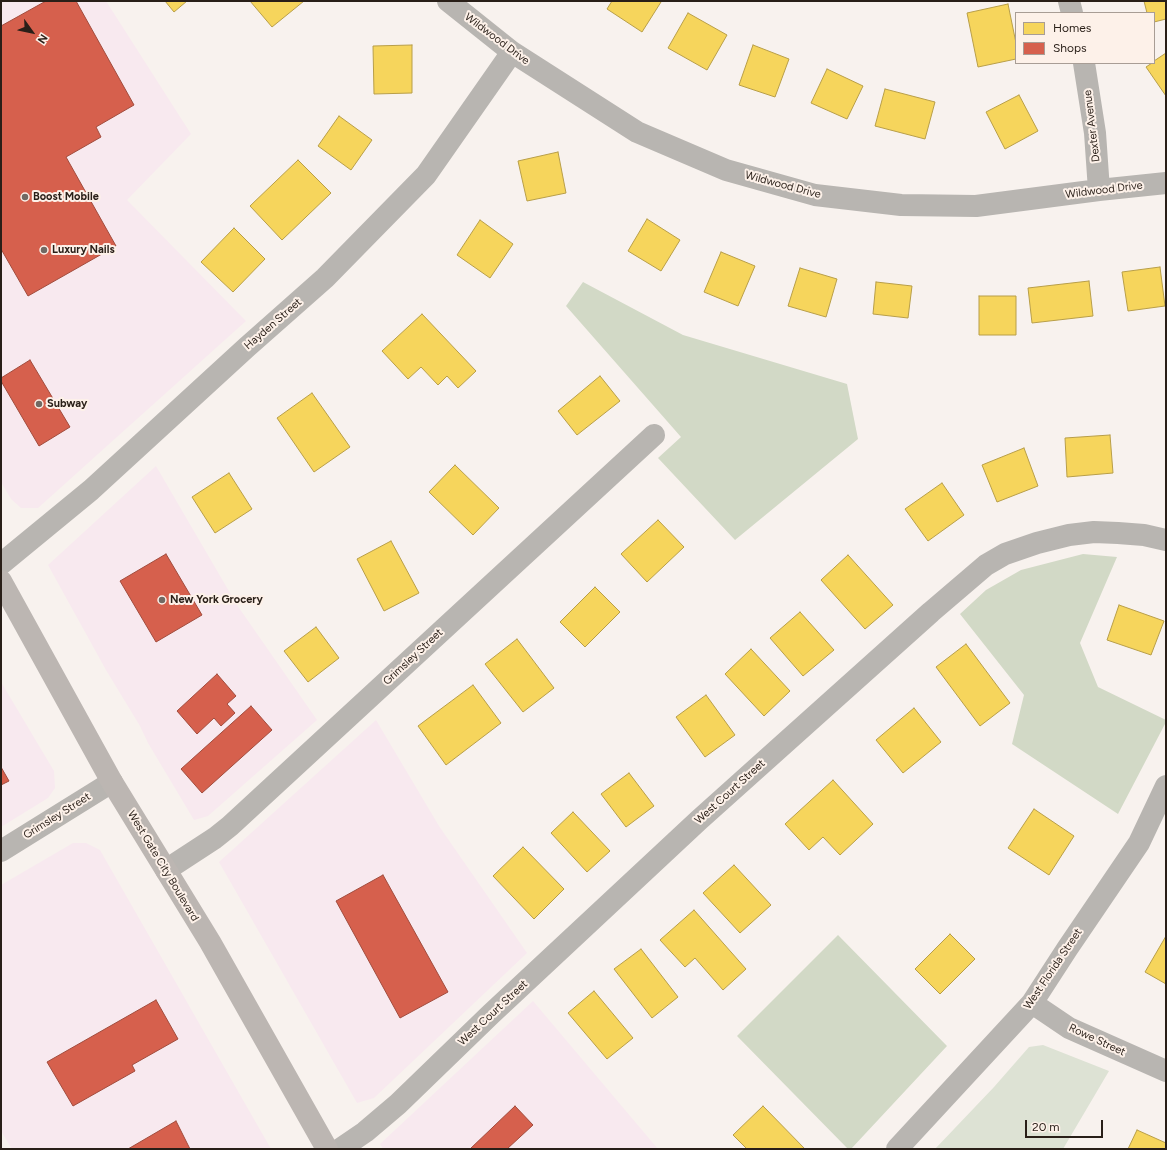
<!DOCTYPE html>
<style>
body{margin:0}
#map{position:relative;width:1167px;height:1150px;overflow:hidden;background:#f8f2ee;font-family:Figtree,sans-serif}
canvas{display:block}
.frame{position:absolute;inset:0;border:2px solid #291f18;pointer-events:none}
.legend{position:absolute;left:1015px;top:12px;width:140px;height:52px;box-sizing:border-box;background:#fdf1e9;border:1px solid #a89d95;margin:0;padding:5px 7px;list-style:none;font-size:12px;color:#291f18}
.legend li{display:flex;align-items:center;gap:8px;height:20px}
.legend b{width:20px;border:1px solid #a89d95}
.north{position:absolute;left:12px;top:12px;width:40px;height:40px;-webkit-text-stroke:3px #fdf1e9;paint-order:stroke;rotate:123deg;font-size:11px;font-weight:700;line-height:16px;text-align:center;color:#291f18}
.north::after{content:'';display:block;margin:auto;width:14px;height:18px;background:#291f18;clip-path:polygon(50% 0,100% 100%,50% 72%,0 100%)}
.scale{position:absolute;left:1025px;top:1120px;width:78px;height:18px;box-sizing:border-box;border:2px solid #291f18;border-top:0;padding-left:5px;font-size:12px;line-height:14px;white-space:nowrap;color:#291f18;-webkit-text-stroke:3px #fdf1e9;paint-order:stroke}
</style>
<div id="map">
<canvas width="1167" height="1150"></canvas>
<div class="frame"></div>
<ul class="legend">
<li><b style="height:11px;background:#f6d55c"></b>Homes</li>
<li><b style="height:11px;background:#d6604d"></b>Shops</li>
</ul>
<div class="north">N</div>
<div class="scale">20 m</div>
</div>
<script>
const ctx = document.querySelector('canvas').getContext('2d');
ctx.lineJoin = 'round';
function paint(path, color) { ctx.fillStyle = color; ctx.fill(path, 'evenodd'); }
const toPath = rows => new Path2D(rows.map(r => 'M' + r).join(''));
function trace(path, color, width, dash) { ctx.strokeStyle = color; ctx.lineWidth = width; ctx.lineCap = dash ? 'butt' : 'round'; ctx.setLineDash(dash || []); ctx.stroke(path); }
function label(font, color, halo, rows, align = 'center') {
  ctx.font = font + ' Figtree,sans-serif'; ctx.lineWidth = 4; ctx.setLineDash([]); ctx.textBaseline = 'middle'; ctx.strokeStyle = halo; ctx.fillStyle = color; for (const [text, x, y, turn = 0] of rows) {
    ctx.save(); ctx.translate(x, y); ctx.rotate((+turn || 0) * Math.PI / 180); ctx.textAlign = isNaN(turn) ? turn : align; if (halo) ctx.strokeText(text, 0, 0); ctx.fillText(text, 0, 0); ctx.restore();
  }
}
const commercial = toPath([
 [1,1,106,1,191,134,127,200,246,321,38,508,21,508,11,499,1,482],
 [156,466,237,605,317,720,208,816,194,820,148,743,140,726,106,670,48,565],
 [1,682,54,771,55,788,48,798,1,827],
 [376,720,439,826,527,953,374,1098,357,1103,219,862],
 [73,843,86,843,100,850,271,1149,12,1149,1,1131,1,885],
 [533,1001,658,1149,383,1149,380,1144]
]);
const green = toPath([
 [1043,1045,1109,1071,1063,1149,935,1149,994,1087,1029,1047]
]);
const forest = toPath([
 [583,282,683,335,847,384,858,439,735,540,658,458,681,437,566,306],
 [1083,554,1117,557,1080,643,1098,687,1166,720,1166,722,1118,814,1012,744,1024,695,960,614,986,590,1021,570],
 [838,935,947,1046,851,1149,848,1149,737,1036]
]);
const homes = toPath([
 [165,1,187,1,174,12,165,1],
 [250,1,304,1,272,27,250,1],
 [612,1,659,1,661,2,642,32,607,9,612,1],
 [1144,1,1166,1,1166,19,1154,22,1154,13,1147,13,1144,1],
 [1008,4,1016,43,1016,59,978,67,967,13,1008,4],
 [688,13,727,35,707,70,668,48,688,13],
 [412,45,412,93,374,94,373,46,412,45],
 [753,45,789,59,775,97,739,85,753,45],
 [1166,53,1166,96,1146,67,1152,63,1154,63,1154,61,1166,53],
 [827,69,863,86,847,119,811,103,827,69],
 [885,89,935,102,925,139,875,126,885,89],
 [1019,95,1038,131,1005,149,986,112,1019,95],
 [339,116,372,140,351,170,318,146,339,116],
 [558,152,566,193,527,201,518,161,558,152],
 [298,160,331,193,282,240,250,206,298,160],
 [647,219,680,240,661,271,628,251,647,219],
 [480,220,513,244,490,278,457,255,480,220],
 [234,228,265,259,233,292,201,262,234,228],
 [721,252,755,266,738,306,704,292,721,252],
 [1160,267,1165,306,1128,311,1122,272,1160,267],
 [800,268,837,279,826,317,788,306,800,268],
 [1089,281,1093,316,1032,323,1028,288,1089,281],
 [876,282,912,286,908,318,873,314,876,282],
 [979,296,1016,296,1016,335,979,335,979,296],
 [422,314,476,371,458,388,447,376,438,385,421,367,408,379,382,351,422,314],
 [600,376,620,401,577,435,558,411,600,376],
 [312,393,350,447,314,472,277,418,312,393],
 [1110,435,1113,473,1067,477,1065,438,1110,435],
 [1024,448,1038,486,997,502,982,465,1024,448],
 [455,465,499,508,473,535,429,492,455,465],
 [229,473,252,509,215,533,192,497,229,473],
 [942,483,964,515,928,541,905,509,942,483],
 [658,520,684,547,647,582,621,554,658,520],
 [391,541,419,593,384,611,357,559,391,541],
 [848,555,893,605,865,629,821,580,848,555],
 [595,587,620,612,585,647,560,622,595,587],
 [1119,605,1164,621,1151,655,1107,640,1119,605],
 [800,612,834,650,803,676,770,638,800,612],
 [316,627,339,658,308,682,284,651,316,627],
 [517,639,554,688,523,712,485,664,517,639],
 [966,644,1010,703,980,726,936,667,966,644],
 [751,649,790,691,764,716,725,674,751,649],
 [473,685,501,723,446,765,418,726,473,685],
 [706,695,735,735,705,757,676,717,706,695],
 [914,708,941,742,903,773,876,740,914,708],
 [629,773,654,806,626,827,601,794,629,773],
 [833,780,873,824,840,855,823,837,809,850,785,824,833,780],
 [1034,809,1074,836,1049,875,1008,848,1034,809],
 [573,812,610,851,587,872,551,833,573,812],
 [523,847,564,889,534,919,493,876,523,847],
 [734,865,771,905,740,933,703,893,734,865],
 [694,910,746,969,723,990,695,958,685,967,660,940,694,910],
 [950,934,975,959,940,994,915,969,950,934],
 [1166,936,1166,984,1145,972,1166,936],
 [641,949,678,997,652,1018,614,969,641,949],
 [594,991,633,1038,607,1059,568,1013,594,991],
 [763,1106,805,1149,747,1149,733,1135,763,1106],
 [1137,1130,1166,1143,1166,1149,1128,1149,1137,1130]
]);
const shops = toPath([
 [46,1,76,1,134,105,96,127,101,137,66,157,116,246,28,296,1,249,1,26,46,1],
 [30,360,70,427,39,446,1,381,1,378,30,360],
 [166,554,202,615,156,642,120,581,166,554],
 [217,674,236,696,227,704,235,713,221,726,214,718,197,734,177,711,217,674],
 [251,706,272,730,202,793,181,769,251,706],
 [1,767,9,781,1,785,1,767],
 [383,875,448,992,400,1018,336,901,383,875],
 [156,1000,178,1039,132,1065,135,1071,73,1106,47,1062,156,1000],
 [515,1106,533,1125,507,1149,470,1149,515,1106],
 [176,1121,190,1149,128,1149,176,1121]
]);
const minor = toPath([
 [448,1,512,52,637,132,726,170,815,195,901,205,976,206,1099,190,1166,183],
 [1069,1,1072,13],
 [1084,63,1095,133,1099,190],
 [1,564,91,490,247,347,325,278,426,175,512,52],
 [1,851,112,782],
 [166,870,215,838,230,826,654,435],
 [1032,1003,1069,1028,1166,1071],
 [340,1149,365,1132,398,1104,491,1014,699,820,931,612,986,565,1005,554,1037,543,1069,535,1094,532,1118,533,1144,535,1166,540],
 [897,1149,1032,1003,1067,949,1139,843,1166,786]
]);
const major = toPath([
 [1,581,112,782,210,942,327,1149]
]);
const markers = [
 [25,197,4,"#716963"],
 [44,250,4,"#716963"],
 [39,404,4,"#716963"],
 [162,600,4,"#716963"]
];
const streetNames = [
 ["Wildwood Drive",497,39,37],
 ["Dexter Avenue",1092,126,-97],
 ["Wildwood Drive",783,185,15],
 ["Wildwood Drive",1104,190,-7],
 ["Hayden Street",273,324,-41],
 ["Grimsley Street",413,657,-43],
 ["West Court Street",730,792,-42],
 ["Grimsley Street",57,816,-32],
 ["West Gate City Boulevard",163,866,59],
 ["West Florida Street",1053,969,-56],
 ["West Court Street",493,1013,-43],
 ["Rowe Street",1097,1040,25]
];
const poiNames = [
 ["Boost Mobile",33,197],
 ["Luxury Nails",52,250],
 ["Subway",47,404],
 ["New York Grocery",170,600]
];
paint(commercial, '#f8e9ef');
paint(green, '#dde2d4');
paint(forest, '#d2d9c6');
paint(homes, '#f6d55c');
trace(homes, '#b89e48', 1);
paint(shops, '#d6604d');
trace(shops, '#a24c3d', 1);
trace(minor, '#b8b5b1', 22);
trace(major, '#bcb6b2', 22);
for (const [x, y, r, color] of markers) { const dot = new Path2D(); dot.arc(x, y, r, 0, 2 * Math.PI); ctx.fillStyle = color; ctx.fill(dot); trace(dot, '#fdf1e9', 1.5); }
label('11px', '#291f18', '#fdf1e9', streetNames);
label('bold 11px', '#291f18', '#fdf1e9', poiNames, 'left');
</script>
